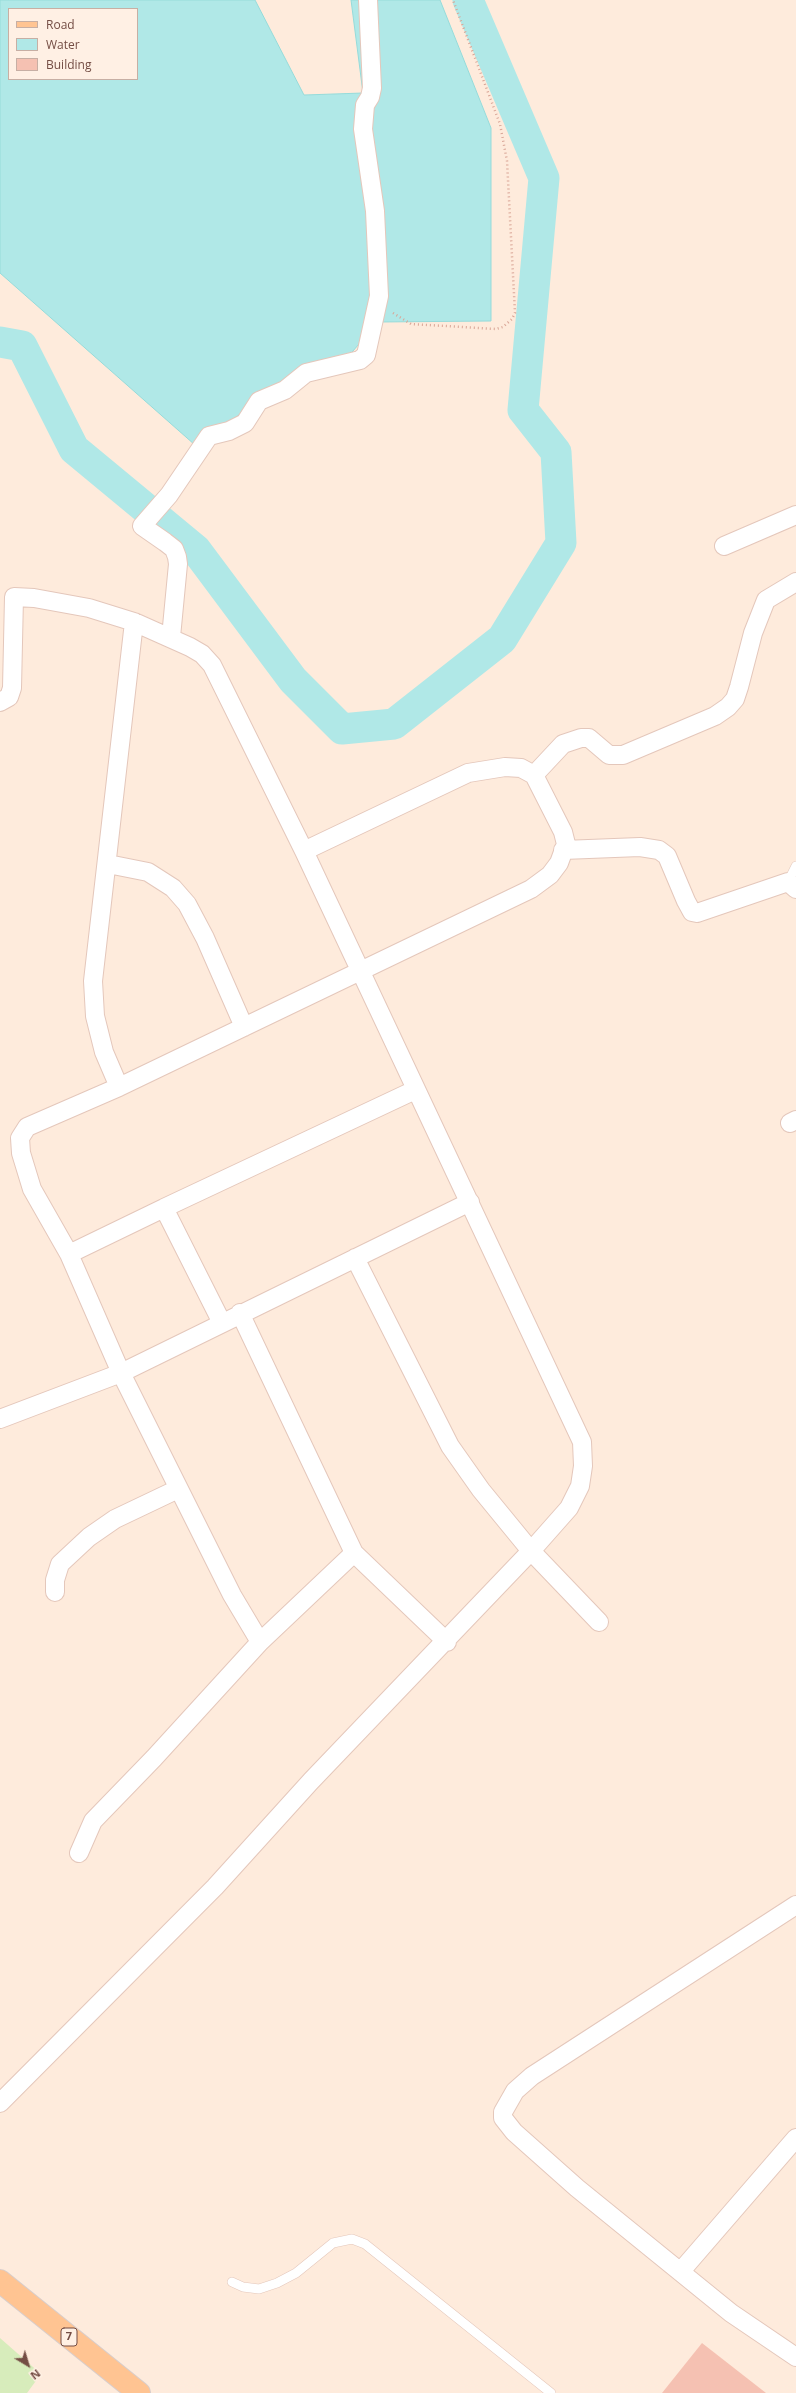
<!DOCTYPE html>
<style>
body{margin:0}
#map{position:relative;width:796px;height:2393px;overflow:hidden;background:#feebdc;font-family:"Open Sans",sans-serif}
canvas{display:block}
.legend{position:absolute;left:8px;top:8px;width:130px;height:72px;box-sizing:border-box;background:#fff0e4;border:1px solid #c7afa4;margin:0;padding:5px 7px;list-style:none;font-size:12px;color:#744d44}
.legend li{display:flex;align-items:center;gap:8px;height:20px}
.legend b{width:20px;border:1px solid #c7afa4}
.north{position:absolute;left:8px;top:2345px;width:40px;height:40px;-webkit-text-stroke:3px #fff0e4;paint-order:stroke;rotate:142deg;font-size:11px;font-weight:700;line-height:16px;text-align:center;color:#744d44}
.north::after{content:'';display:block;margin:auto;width:14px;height:18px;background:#744d44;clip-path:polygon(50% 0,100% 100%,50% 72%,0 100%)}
</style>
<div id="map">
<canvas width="796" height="2393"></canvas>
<ul class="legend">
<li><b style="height:5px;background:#ffc492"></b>Road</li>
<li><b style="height:11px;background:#b0e8e7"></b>Water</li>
<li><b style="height:11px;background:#f5c1b2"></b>Building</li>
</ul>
<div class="north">N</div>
</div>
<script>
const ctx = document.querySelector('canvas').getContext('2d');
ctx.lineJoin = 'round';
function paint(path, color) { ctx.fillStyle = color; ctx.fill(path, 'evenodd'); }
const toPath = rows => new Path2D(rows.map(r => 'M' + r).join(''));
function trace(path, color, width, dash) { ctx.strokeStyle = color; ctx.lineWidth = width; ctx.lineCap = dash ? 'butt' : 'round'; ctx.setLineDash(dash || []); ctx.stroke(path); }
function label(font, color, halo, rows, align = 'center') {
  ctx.font = font + ' "Open Sans",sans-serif'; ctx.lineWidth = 3; ctx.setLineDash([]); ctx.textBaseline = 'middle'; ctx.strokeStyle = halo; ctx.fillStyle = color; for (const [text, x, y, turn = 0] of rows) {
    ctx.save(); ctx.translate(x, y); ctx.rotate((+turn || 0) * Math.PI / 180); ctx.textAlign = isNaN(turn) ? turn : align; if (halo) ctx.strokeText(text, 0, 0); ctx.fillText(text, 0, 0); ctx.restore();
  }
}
const green = toPath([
 [0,2338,41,2374,27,2393,0,2393]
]);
const water = toPath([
 [0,0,255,0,304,95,363,93,351,0,440,0,491,128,491,321,378,322,340,366,261,400,195,445,0,273,0,0],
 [9,9,137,9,137,79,9,79,9,9]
]);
const river = toPath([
 [0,342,22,346,74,449,196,550,293,680,342,729,394,724,502,639,561,543,556,452,523,410,544,178,468,0]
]);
const building = toPath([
 [702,2343,766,2393,662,2393]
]);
const path = toPath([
 [393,313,411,324,496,329,503,327,512,319,515,313,507,161,500,124,453,0]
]);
const lane = toPath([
 [788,882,796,866],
 [232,2282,243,2287,259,2289,277,2283,296,2273,333,2243,352,2239,365,2244,551,2393]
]);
const street = toPath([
 [724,546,796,515],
 [171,637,178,564,177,557,174,549,165,542,142,526,169,495,209,436,229,431,245,423,259,401,285,390,306,373,360,360,366,355,379,296,375,211,363,129,365,105,370,97,372,88,368,0],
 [0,702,9,697,12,688,14,597,34,598,89,608,134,622,190,647,202,654,212,665,304,851,582,1442,583,1466,580,1486,569,1508,531,1551,311,1781,215,1887,0,2103],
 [534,775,563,744,581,738,589,738,609,755,623,755,715,716,728,707,735,699,739,687,753,633,766,600,796,582],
 [563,850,640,847,659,850,667,856,686,901,692,912,697,913,788,882,796,889],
 [108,864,148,872,173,888,187,904,205,938,244,1027],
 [119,1087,104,1052,95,1016,93,981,134,622],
 [790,1123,796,1120],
 [164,1208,69,1254,32,1189,21,1153,20,1138,27,1127,119,1087,531,889,550,875,559,863,566,844,563,832,534,775,521,768,505,767,468,773,304,851],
 [69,1254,121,1373,232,1595,260,1642],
 [355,1258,450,1446,481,1490,531,1551,599,1622],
 [240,1313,354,1553,447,1642],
 [222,1323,164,1208,415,1090],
 [0,1419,121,1373,470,1202],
 [55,1592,55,1580,60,1564,89,1537,115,1519,178,1489],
 [79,1853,93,1821,154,1758,260,1642,354,1553],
 [796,1905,532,2076,515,2091,503,2112,503,2118,514,2132,577,2188,731,2313,796,2357],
 [681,2271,796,2138]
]);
const primary = toPath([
 [0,2281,139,2393]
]);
const shields = [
 [69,2337,16]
];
const shieldNames = [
 ["7",69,2337]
];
paint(green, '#d7ecbb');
paint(water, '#b0e8e7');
trace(water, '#96dbda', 1);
trace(river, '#b0e8e7', 31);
paint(building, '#f5c1b2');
trace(lane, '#e4c7bb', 10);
trace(street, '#e4c7bb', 20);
trace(primary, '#d8cdcb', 24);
trace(path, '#d9a596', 2.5, [1, 3]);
trace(lane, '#fff', 9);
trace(street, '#fff', 18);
trace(primary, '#ffc492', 22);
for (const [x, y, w] of shields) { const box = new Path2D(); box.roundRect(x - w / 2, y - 9, w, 18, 3); ctx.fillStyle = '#fff0e4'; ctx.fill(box); trace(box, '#744d44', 1); }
label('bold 11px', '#744d44', null, shieldNames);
</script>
